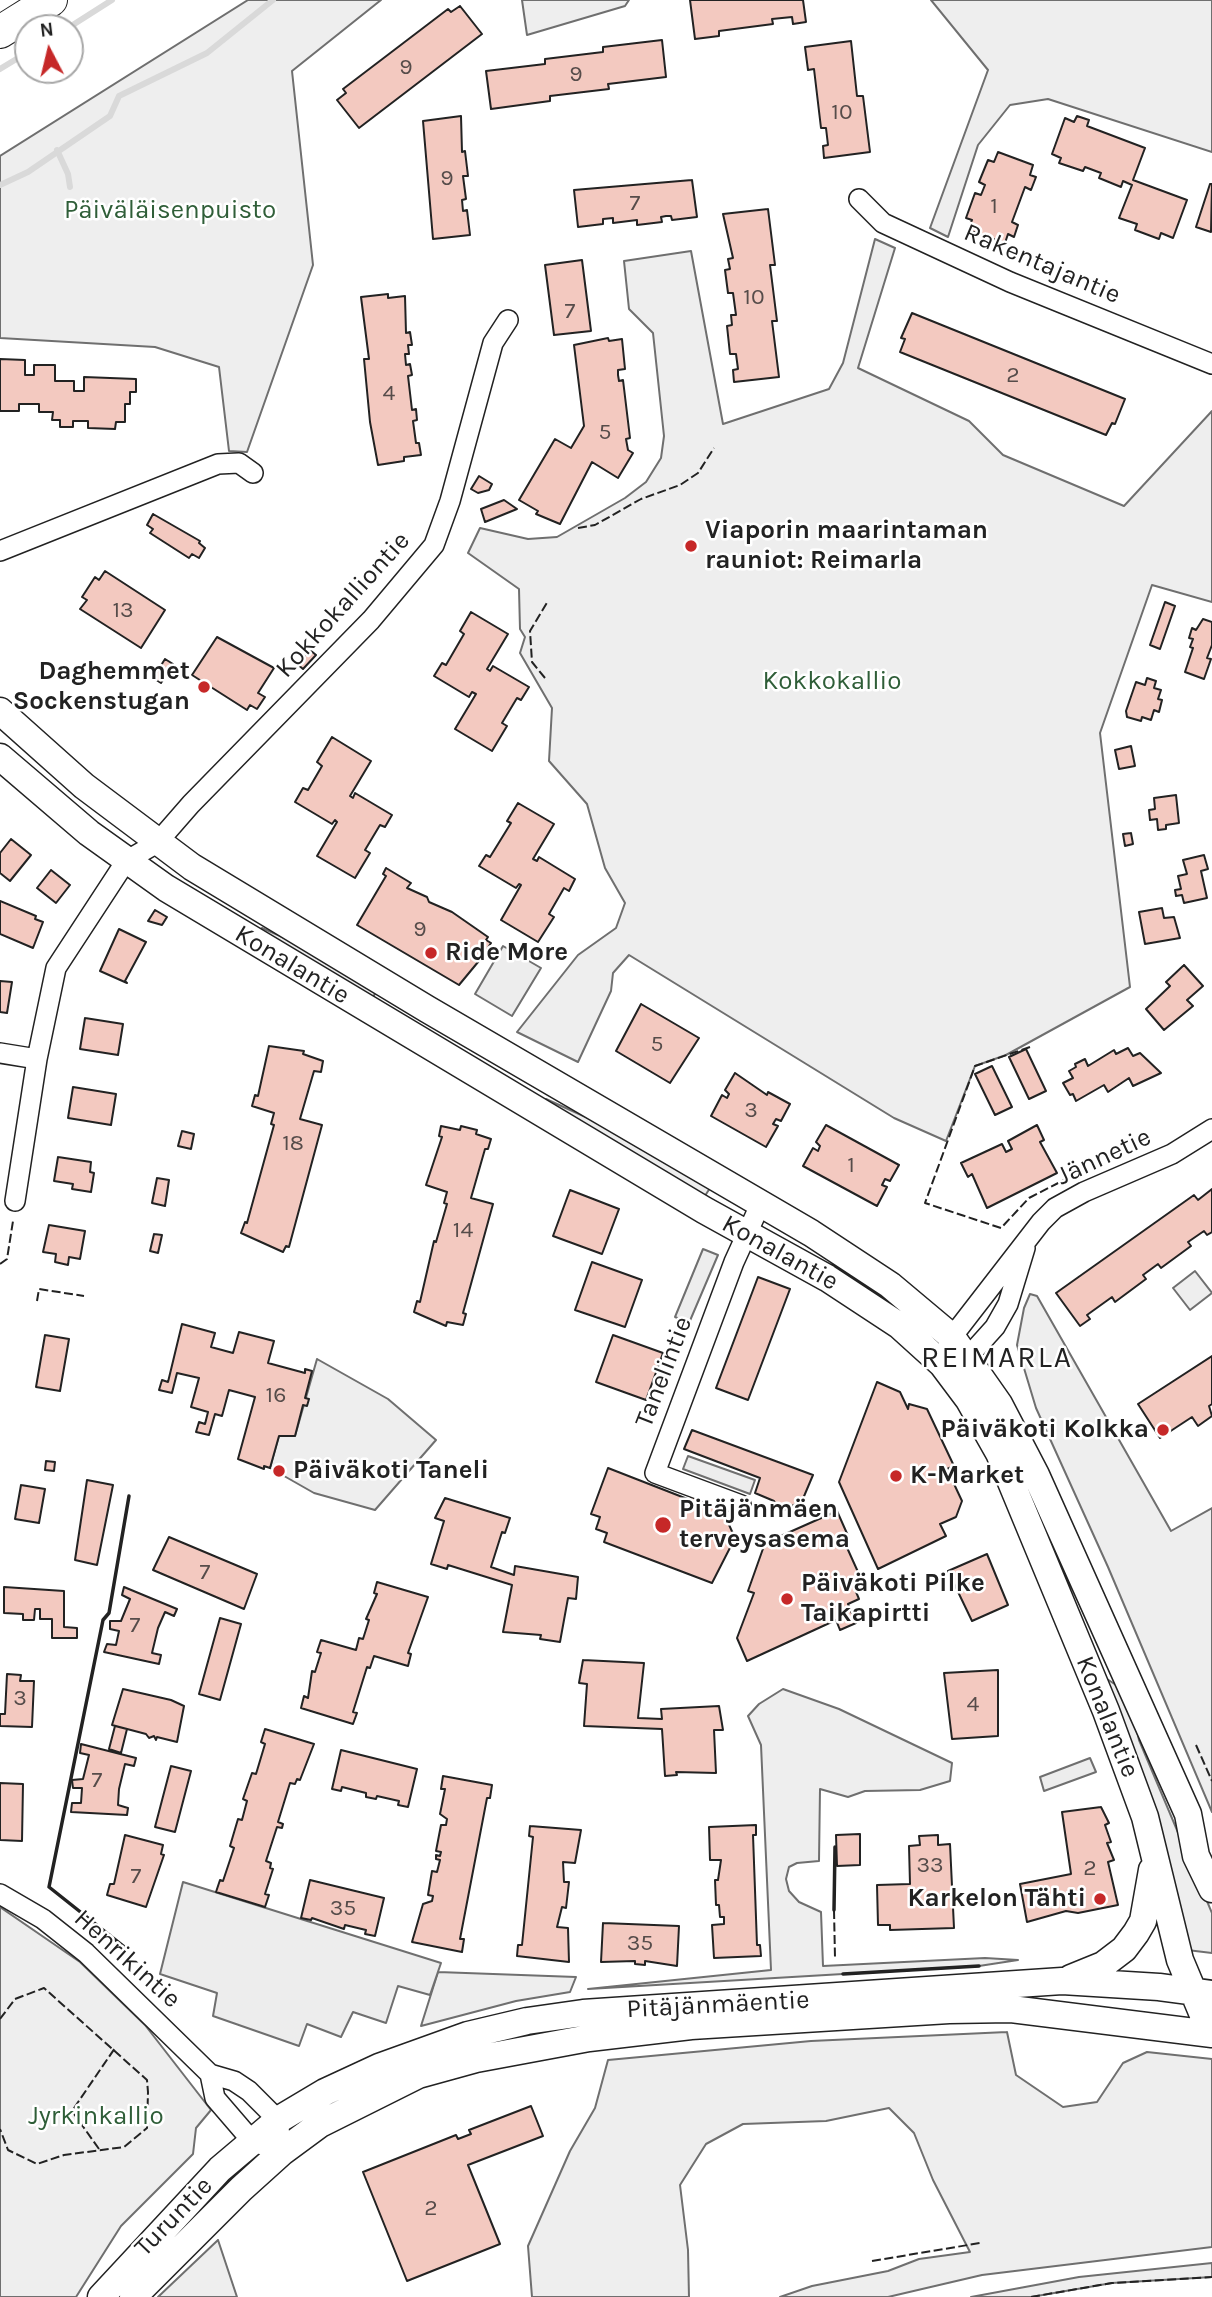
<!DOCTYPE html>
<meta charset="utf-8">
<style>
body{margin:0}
#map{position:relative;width:1212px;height:2297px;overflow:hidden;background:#fff;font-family:Karla,sans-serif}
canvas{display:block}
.north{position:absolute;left:14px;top:14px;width:70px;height:70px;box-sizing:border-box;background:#fff;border:2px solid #a7a7a7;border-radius:50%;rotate:353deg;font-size:19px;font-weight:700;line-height:28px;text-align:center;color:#222}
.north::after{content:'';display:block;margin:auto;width:24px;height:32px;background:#c62828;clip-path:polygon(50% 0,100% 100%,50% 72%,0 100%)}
</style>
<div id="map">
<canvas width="1212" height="2297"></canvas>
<div class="north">N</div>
</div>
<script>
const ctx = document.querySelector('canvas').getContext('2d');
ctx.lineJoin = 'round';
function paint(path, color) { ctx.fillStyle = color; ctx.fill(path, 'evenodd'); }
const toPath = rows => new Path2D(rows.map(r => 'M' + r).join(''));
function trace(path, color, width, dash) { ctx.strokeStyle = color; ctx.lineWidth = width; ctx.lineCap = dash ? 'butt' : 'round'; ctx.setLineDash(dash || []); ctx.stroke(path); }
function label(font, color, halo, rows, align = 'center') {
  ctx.font = font + ' Karla,sans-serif'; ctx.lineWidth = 5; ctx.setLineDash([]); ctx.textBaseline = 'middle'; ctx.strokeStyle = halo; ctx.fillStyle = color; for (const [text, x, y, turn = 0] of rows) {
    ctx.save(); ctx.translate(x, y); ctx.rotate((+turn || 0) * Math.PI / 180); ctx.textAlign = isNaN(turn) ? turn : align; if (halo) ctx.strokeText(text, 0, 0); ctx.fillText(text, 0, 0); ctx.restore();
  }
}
const green = toPath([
 [248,0,381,0,292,71,313,265,247,452,229,451,219,367,155,347,0,338,0,156,248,0],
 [522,0,629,0,625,6,527,35,522,0],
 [931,0,1212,0,1212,152,1048,99,1010,105,978,145,948,237,930,228,988,70,931,0],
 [875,239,895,248,858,368,969,421,1003,455,1124,506,1212,411,1212,602,1152,585,1100,733,1130,987,1006,1055,975,1066,946,1141,894,1118,629,955,613,973,611,991,578,1062,517,1032,578,955,616,928,625,903,605,868,587,804,549,761,552,708,520,653,525,637,520,629,519,589,468,553,480,528,528,539,557,537,625,498,646,482,661,458,664,436,653,333,629,309,624,261,691,251,723,424,829,389,843,363,875,239],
 [262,928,319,953,377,990,371,1001,257,934,262,928],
 [546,1099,612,1129,710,1188,703,1199,543,1104,546,1099],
 [1195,1271,1212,1293,1190,1310,1173,1288,1195,1271],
 [1030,1294,1037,1296,1171,1531,1212,1508,1212,1812,1108,1567,1036,1408,1017,1345,1024,1308,1030,1294],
 [317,1359,388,1399,436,1440,375,1510,314,1493,270,1468,280,1432,295,1436,317,1359],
 [1107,1679,1119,1687,1134,1717,1139,1740,1212,1913,1212,1953,1187,1950,1107,1679],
 [783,1689,839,1709,952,1763,950,1781,920,1790,865,1791,848,1797,820,1789,819,1861,797,1863,789,1867,786,1879,789,1891,799,1902,821,1912,823,1966,985,1958,1018,1960,979,1966,588,1989,771,1970,761,1745,748,1716,759,1704,783,1689],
 [0,1907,80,1962,145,2025,211,2110,196,2128,193,2154,121,2226,76,2297,0,2297,0,1907],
 [438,1972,576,1977,570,1992,516,2001,421,2026,438,1972],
 [1007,2032,1016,2075,1063,2107,1097,2102,1123,2063,1147,2052,1212,2059,1212,2247,982,2275,888,2297,780,2297,812,2286,888,2271,919,2259,970,2252,933,2180,914,2133,889,2108,826,2121,743,2124,706,2144,680,2185,688,2250,689,2297,532,2297,528,2246,570,2151,595,2108,608,2060,811,2041,1007,2032],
 [218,2240,237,2297,158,2297,218,2240],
 [1212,2263,1212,2277,1112,2283,1031,2297,971,2297,1079,2277,1212,2263]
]);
const parking = toPath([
 [503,946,541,968,512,1016,475,994,503,946],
 [703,1249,718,1255,689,1323,675,1317,703,1249],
 [688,1456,755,1480,750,1494,683,1469,688,1456],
 [1090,1758,1096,1772,1044,1791,1040,1777,1090,1758],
 [183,1882,441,1963,430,1995,398,1986,386,2023,353,2012,341,2037,307,2024,299,2046,213,2016,217,1993,160,1974,183,1882]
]);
const stream = toPath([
 [68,28,112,0],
 [0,69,28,52],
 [57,150,68,174,70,187],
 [0,185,28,172,110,116,119,96,207,53,273,0]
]);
const building = toPath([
 [690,0,803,0,806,22,793,24,792,17,772,19,773,24,719,31,719,36,695,39,690,0],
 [460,6,482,34,359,128,337,100,346,93,343,89,448,9,451,12,460,6],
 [662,40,666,77,608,84,609,89,550,96,550,101,491,109,486,71,545,64,545,59,603,52,603,47,662,40],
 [851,41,857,96,863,96,870,152,824,158,823,146,828,145,826,128,821,128,814,69,808,70,805,47,851,41],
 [461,116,462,152,465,151,468,176,463,176,466,199,462,200,463,211,467,210,470,235,433,239,423,121,461,116],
 [1077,116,1089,120,1087,126,1145,148,1133,180,1187,200,1173,238,1161,233,1159,239,1135,230,1137,224,1119,218,1132,185,1123,181,1121,187,1099,178,1101,173,1085,167,1083,171,1059,163,1061,158,1052,154,1065,118,1074,122,1077,116],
 [998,152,1033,165,1030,175,1036,177,1031,190,1025,187,1012,222,1018,225,1014,237,1008,234,1005,243,968,230,972,220,966,218,975,193,981,195,985,185,979,182,988,160,994,162,998,152],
 [692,180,697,217,672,220,671,216,666,216,661,217,662,222,637,225,637,220,613,223,613,218,603,219,603,224,578,227,574,190,692,180],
 [1210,184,1212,184,1211,232,1196,227,1210,184],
 [768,209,775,265,770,265,777,321,772,321,779,377,734,382,733,370,738,369,736,354,730,354,727,326,732,325,731,315,736,315,733,293,728,293,725,270,730,269,728,259,733,258,723,214,768,209],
 [582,260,591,331,554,335,545,265,582,260],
 [388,294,388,298,405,296,406,333,410,332,412,345,408,345,409,354,405,354,406,365,410,364,412,375,408,376,412,410,416,409,417,420,413,421,416,443,419,443,421,455,404,457,404,461,378,465,370,422,364,359,369,359,361,297,388,294],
 [912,313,1125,399,1115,424,1112,423,1106,435,900,352,905,339,901,338,912,313],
 [608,338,609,341,622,339,625,369,618,370,618,375,619,381,623,380,630,438,626,439,628,450,633,453,618,478,592,462,560,524,536,514,538,511,519,500,555,439,571,448,584,426,574,345,608,338],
 [0,359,25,360,25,375,34,375,34,365,55,365,55,381,74,381,74,391,84,391,84,377,136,379,136,392,130,392,130,404,125,404,125,422,116,422,115,429,88,428,88,421,73,421,73,427,60,427,60,420,52,420,53,412,39,412,39,404,19,404,19,411,0,411,0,359],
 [479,476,492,484,489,490,478,493,471,489,479,476],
 [504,500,517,509,485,522,481,509,504,500],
 [153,514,200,541,199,543,205,548,199,558,192,554,189,558,150,533,153,529,147,525,153,514],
 [105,571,165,610,141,648,80,609,87,600,82,597,95,577,99,580,105,571],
 [1165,602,1175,606,1160,649,1150,645,1165,602],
 [471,612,508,634,487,669,490,671,493,666,529,687,521,700,517,698,502,723,507,726,492,751,455,729,476,694,472,692,469,697,434,676,442,663,446,665,464,634,460,631,471,612],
 [1203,619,1212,622,1212,645,1207,658,1211,659,1204,679,1185,672,1193,648,1190,647,1193,639,1189,638,1192,628,1196,630,1203,619],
 [217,637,274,668,258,693,265,697,257,709,250,705,247,710,192,675,217,637],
 [310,650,316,655,303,669,297,664,310,650],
 [165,659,173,664,161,683,153,678,165,659],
 [1147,678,1156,681,1154,688,1161,690,1158,699,1162,700,1159,712,1154,710,1151,720,1142,717,1141,721,1127,717,1126,711,1136,682,1145,685,1147,678],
 [332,737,371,761,350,796,353,798,355,793,392,815,385,827,380,825,365,850,370,853,355,878,317,856,337,822,335,820,332,824,295,802,303,788,308,790,322,766,317,762,332,737],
 [1131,746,1135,766,1119,769,1115,750,1131,746],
 [1176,795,1179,823,1166,825,1166,829,1158,830,1157,819,1150,820,1149,810,1155,809,1154,798,1176,795],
 [518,803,554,824,533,859,537,861,539,857,575,879,569,891,564,888,549,914,554,917,538,942,501,920,521,885,519,884,516,888,479,866,486,855,490,857,511,823,507,821,518,803],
 [1131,833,1133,844,1125,846,1123,834,1131,833],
 [11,839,31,855,10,881,0,873,0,853,11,839],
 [1204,855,1208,869,1201,871,1207,898,1184,903,1182,895,1176,896,1175,890,1181,889,1178,876,1187,874,1183,860,1204,855],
 [386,868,411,883,407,888,427,897,429,902,452,912,488,937,486,940,491,943,483,956,459,985,357,925,386,876,383,874,386,868],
 [51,870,70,885,56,903,37,888,51,870],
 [0,901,36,916,35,919,43,922,33,948,0,934,0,901],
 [1162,908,1164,918,1174,917,1180,938,1145,944,1139,912,1162,908],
 [155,910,167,917,162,925,148,921,155,910],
 [119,929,146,942,125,981,127,983,100,971,119,929],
 [1184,965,1203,986,1187,1000,1193,1006,1164,1030,1146,1009,1170,986,1166,982,1184,965],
 [0,981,12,982,7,1013,0,1012,0,981],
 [641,1004,699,1038,670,1083,616,1051,641,1004],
 [85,1018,123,1024,118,1055,80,1049,85,1018],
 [269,1046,304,1051,303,1054,323,1061,321,1072,314,1071,300,1119,322,1125,289,1247,286,1246,283,1252,241,1233,245,1222,247,1223,274,1125,271,1124,274,1113,252,1106,255,1095,258,1096,269,1046],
 [1128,1048,1133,1056,1140,1053,1161,1073,1133,1086,1129,1078,1108,1092,1104,1085,1076,1101,1073,1094,1070,1095,1063,1083,1073,1078,1069,1071,1076,1067,1075,1064,1085,1059,1088,1066,1114,1050,1116,1054,1128,1048],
 [1026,1049,1046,1091,1029,1099,1009,1057,1026,1049],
 [992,1066,1012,1107,995,1115,975,1074,992,1066],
 [735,1073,767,1095,768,1092,790,1104,781,1121,776,1119,773,1124,778,1126,766,1147,711,1116,722,1095,727,1098,729,1094,725,1090,735,1073],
 [73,1087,116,1094,111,1125,68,1118,73,1087],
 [826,1125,899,1165,890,1181,885,1179,882,1185,887,1187,877,1206,803,1166,813,1148,818,1151,820,1146,816,1142,826,1125],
 [1037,1125,1044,1140,1040,1142,1057,1173,987,1208,972,1174,968,1177,961,1163,1002,1144,1006,1152,1012,1149,1008,1141,1037,1125],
 [441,1126,460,1130,461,1126,477,1130,476,1134,491,1139,488,1149,485,1149,471,1198,493,1204,463,1313,466,1314,463,1325,447,1322,446,1326,414,1312,417,1301,420,1302,434,1241,436,1242,447,1204,444,1203,447,1192,426,1185,442,1137,439,1136,441,1126],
 [182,1131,194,1134,191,1149,178,1146,182,1131],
 [58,1157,91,1162,90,1172,94,1173,91,1192,72,1189,73,1184,54,1181,58,1157],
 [157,1178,169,1180,165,1206,152,1203,157,1178],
 [1212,1189,1212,1232,1207,1235,1204,1231,1188,1242,1191,1246,1161,1268,1158,1264,1143,1275,1146,1279,1115,1302,1112,1297,1087,1315,1090,1319,1080,1326,1056,1293,1194,1195,1198,1200,1212,1189],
 [570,1190,619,1209,602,1254,553,1236,570,1190],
 [49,1225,85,1231,80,1259,69,1257,68,1265,55,1262,56,1254,43,1252,49,1225],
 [154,1234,162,1235,158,1253,150,1251,154,1234],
 [592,1262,642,1280,625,1327,575,1310,592,1262],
 [758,1277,790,1289,748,1400,716,1388,758,1277],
 [182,1324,215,1333,211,1347,233,1353,239,1332,274,1341,268,1363,305,1373,305,1369,312,1371,305,1398,309,1399,307,1406,303,1405,295,1436,279,1436,270,1468,264,1466,264,1469,238,1459,255,1397,229,1390,222,1416,215,1414,209,1435,196,1432,199,1422,205,1424,208,1412,191,1407,199,1378,177,1373,172,1393,159,1390,162,1380,168,1382,182,1324],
 [45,1335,69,1339,60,1391,36,1387,45,1335],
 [613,1335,663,1353,646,1400,596,1382,613,1335],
 [1212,1356,1212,1404,1209,1406,1212,1416,1198,1426,1192,1417,1160,1438,1138,1404,1212,1356],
 [877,1382,900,1392,908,1409,909,1404,927,1409,954,1466,947,1469,962,1501,956,1517,940,1524,946,1536,878,1569,839,1482,877,1382],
 [692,1430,813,1475,802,1501,780,1512,774,1501,755,1493,760,1478,684,1449,692,1430],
 [46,1461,55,1462,54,1471,45,1470,46,1461],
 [608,1468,690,1500,692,1495,720,1505,735,1538,712,1583,604,1542,607,1533,596,1529,600,1517,591,1514,608,1468],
 [87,1480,113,1485,97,1565,75,1560,87,1480],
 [21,1485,45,1489,39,1523,15,1519,21,1485],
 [445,1498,510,1518,505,1533,502,1532,491,1567,514,1575,515,1566,578,1577,576,1599,568,1598,560,1642,540,1639,541,1635,503,1632,512,1585,448,1565,447,1569,431,1564,444,1521,435,1518,445,1498],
 [837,1511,849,1538,844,1541,863,1583,854,1587,859,1599,848,1604,856,1623,840,1630,836,1620,747,1661,737,1638,754,1593,748,1591,765,1543,837,1511],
 [169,1537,257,1574,244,1609,153,1570,169,1537],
 [987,1554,1008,1605,972,1621,948,1571,987,1554],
 [377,1582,428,1597,408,1653,411,1654,408,1666,374,1656,370,1668,367,1667,353,1712,357,1713,353,1724,301,1708,304,1696,308,1698,312,1671,315,1672,321,1653,317,1652,321,1640,356,1650,359,1638,363,1639,369,1620,366,1619,377,1594,374,1593,377,1582],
 [4,1587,64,1591,64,1627,77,1628,77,1638,52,1638,52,1619,40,1619,40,1609,35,1609,34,1620,23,1620,23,1614,4,1613,4,1587],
 [124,1587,177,1609,174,1616,165,1612,158,1628,152,1653,161,1655,159,1664,104,1652,107,1644,116,1645,119,1631,110,1629,110,1621,121,1621,130,1599,122,1595,124,1587],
 [220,1618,241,1624,220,1700,199,1694,220,1618],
 [583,1660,644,1663,638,1718,662,1719,661,1709,719,1706,723,1730,714,1730,716,1773,676,1772,677,1775,665,1776,662,1729,584,1726,587,1684,579,1683,583,1660],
 [998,1670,998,1736,952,1739,944,1673,998,1670],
 [7,1674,21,1675,20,1681,34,1681,32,1727,0,1726,0,1714,5,1714,7,1674],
 [123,1689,171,1700,184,1706,177,1742,157,1737,156,1740,154,1736,149,1738,146,1734,112,1725,123,1689],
 [115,1726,127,1729,121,1753,109,1749,115,1726],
 [265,1729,314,1744,300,1780,297,1779,295,1784,290,1783,278,1822,283,1824,282,1828,277,1827,266,1861,271,1863,270,1868,273,1869,265,1894,269,1895,265,1907,216,1892,220,1880,223,1881,234,1848,230,1846,238,1819,242,1820,247,1801,243,1799,252,1773,256,1774,265,1744,261,1742,265,1729],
 [81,1744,136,1758,134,1766,125,1764,119,1789,118,1805,128,1808,127,1815,71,1812,72,1803,81,1803,82,1788,73,1788,72,1780,83,1779,89,1755,80,1753,81,1744],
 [341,1750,417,1769,408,1807,398,1805,399,1801,377,1796,376,1799,366,1797,366,1793,342,1787,341,1791,332,1789,341,1750],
 [171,1766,191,1771,175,1832,155,1827,171,1766],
 [443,1776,492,1785,490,1798,487,1798,460,1939,464,1939,462,1952,412,1942,423,1904,432,1901,433,1896,428,1895,432,1871,437,1872,440,1860,436,1859,436,1855,440,1856,441,1852,436,1851,441,1825,446,1825,447,1819,440,1814,445,1789,441,1789,443,1776],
 [0,1783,23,1784,22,1841,0,1840,0,1783],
 [1101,1807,1109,1823,1105,1825,1111,1842,1107,1843,1114,1860,1108,1862,1118,1905,1078,1913,1066,1911,1027,1922,1020,1884,1071,1874,1062,1812,1101,1807],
 [756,1825,756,1835,753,1835,757,1945,760,1945,761,1956,714,1958,712,1925,724,1924,724,1917,720,1917,719,1905,716,1905,715,1880,718,1880,721,1860,710,1860,709,1827,756,1825],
 [530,1826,581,1830,575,1863,563,1862,564,1882,569,1882,566,1908,562,1907,557,1927,568,1928,569,1962,517,1956,518,1945,522,1945,533,1837,529,1836,530,1826],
 [860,1834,860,1865,837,1866,836,1835,860,1834],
 [125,1835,163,1845,161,1854,164,1855,146,1907,107,1895,110,1884,114,1884,125,1835],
 [938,1835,938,1845,950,1844,954,1928,890,1930,890,1925,878,1925,877,1885,910,1884,909,1846,920,1845,919,1836,938,1835],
 [310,1880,384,1898,375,1936,365,1934,366,1930,345,1925,344,1929,312,1918,311,1920,301,1918,310,1880],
 [603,1923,679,1926,677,1966,645,1961,645,1965,635,1964,635,1961,601,1962,603,1923],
 [531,2106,543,2136,468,2165,500,2244,407,2281,363,2172,456,2135,458,2139,471,2134,469,2130,531,2106]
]);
const minor = toPath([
 [859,199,883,223,1010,282,1212,364],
 [0,551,218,464,239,463,253,473],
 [0,1053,37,1059],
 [15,1201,37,1059,56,968,126,861,157,843,191,804,371,620,434,545,450,501,493,343,508,320],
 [947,1349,952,1337,1041,1222,1055,1208,1084,1192,1172,1154,1212,1129],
 [956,1360,968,1357,995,1327,1008,1304,1025,1248],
 [741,1505,655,1473,734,1262,760,1205],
 [0,1894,43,1919,86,1953,210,2074,234,2081,249,2091,278,2120,282,2152,252,2141,215,2098,210,2074]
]);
const secondary = toPath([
 [0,711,84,786,192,867,427,1009,811,1233,890,1285,952,1337,999,1404,1036,1475,1188,1814,1196,1856,1212,1889],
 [0,757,89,833,166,888,704,1210,827,1278,900,1326,942,1364,969,1400,999,1453,1106,1711,1145,1817,1180,1960,1211,2034],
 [1071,1978,1103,1965,1124,1949,1136,1933,1143,1921,1152,1870],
 [101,2297,220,2169,278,2120,325,2092,379,2067,468,2035,527,2021,583,2013,1062,1981,1159,1987,1212,1994],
 [133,2297,241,2189,282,2152,320,2124,418,2075,476,2059,589,2038,691,2026,949,2010,1011,2009,1212,2034]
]);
const trunk = toPath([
 [0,32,51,0]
]);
const fence = toPath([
 [578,528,595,525,641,499,680,485,698,473,714,448],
 [545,678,532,662,530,631,548,601],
 [1030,1047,975,1066,925,1203,1001,1228,1029,1198,1066,1179],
 [0,1264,7,1259,13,1221],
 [37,1301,39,1289,84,1296],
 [1196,1745,1212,1781],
 [834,1910,835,1958],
 [0,2019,15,1999,44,1988,147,2080,148,2092,147,2128,124,2147,64,2155,37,2164,8,2150,0,2129],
 [99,2149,72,2111,115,2048],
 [872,2261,980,2243],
 [1031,2297,1112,2283,1212,2277]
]);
const wall = toPath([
 [834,1910,835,1847],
 [127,1949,49,1887,103,1620,109,1613,129,1496],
 [843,1974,979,1966]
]);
const markers = [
 [691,546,7,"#c62828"],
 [204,687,7,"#c62828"],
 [431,953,7,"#c62828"],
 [1163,1430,7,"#c62828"],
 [279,1471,7,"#c62828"],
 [896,1476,7,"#c62828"],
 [663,1525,9,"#c62828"],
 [787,1599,7,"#c62828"],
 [1100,1899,7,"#c62828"]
];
const numberNames = [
 ["9",406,67],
 ["9",576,74],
 ["10",842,112],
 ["9",447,178],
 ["7",635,203],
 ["1",994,206],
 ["10",754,297],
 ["7",570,311],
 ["2",1013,375],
 ["4",389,393],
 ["5",605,432],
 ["13",123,610],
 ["9",420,929],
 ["5",657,1044],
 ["3",751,1110],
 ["18",293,1143],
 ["1",851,1165],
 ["14",463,1230],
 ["16",276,1395],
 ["7",205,1572],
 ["7",135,1625],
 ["3",20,1698],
 ["4",973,1704],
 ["7",97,1780],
 ["33",930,1865],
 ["2",1090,1868],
 ["7",136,1876],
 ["35",343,1908],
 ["35",640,1943],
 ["2",431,2208]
];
const parkNames = [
 ["Päiväläisenpuisto",170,211],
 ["Kokkokallio",832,682],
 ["Jyrkinkallio",96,2117]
];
const streetNames = [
 ["Rakentajantie",1042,264,23],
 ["Kokkokalliontie",343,605,-48],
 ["Konalantie",292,965,31],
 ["Jännetie",1104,1157,-25],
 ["Konalantie",780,1253,29],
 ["Tanelintie",664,1372,-69],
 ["Konalantie",1107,1717,68],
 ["Henrikintie",127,1959,42],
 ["Pitäjänmäentie",718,2005,-3],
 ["Turuntie",174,2217,-46]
];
const poiNames = [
 ["Viaporin maarintaman",705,531],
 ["rauniot: Reimarla",705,561],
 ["Daghemmet",190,672,"right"],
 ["Sockenstugan",190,702,"right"],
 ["Ride More",445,953],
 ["Päiväkoti Kolkka",1149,1430,"right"],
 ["Päiväkoti Taneli",293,1471],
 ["K-Market",910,1476],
 ["Pitäjänmäen",679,1510],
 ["terveysasema",679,1540],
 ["Päiväkoti Pilke",801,1584],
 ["Taikapirtti",801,1614],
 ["Karkelon Tähti",1086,1899,"right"]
];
const quarterNames = [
 ["REIMARLA",997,1358]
];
paint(green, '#eee');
trace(green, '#6f6f6f', 2);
paint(parking, '#ededed');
trace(parking, '#6f6f6f', 2);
trace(stream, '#d9d9d9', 6);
paint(building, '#f3c9c0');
trace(building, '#222', 2);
trace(minor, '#222', 22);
trace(secondary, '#222', 29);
trace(trunk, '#222', 34);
trace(minor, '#fff', 19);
trace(secondary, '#fff', 26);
trace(trunk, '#fff', 32);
trace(fence, '#222', 2, [9, 3.5]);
trace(wall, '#222', 3.5);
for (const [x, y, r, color] of markers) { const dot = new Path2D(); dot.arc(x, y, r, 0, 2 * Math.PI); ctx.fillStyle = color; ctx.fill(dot); trace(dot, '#fff', 2.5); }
label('23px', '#564c4a', null, numberNames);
label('26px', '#2f5e38', '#fff', parkNames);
label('26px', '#222', '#fff', streetNames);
label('bold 26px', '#222', '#fff', poiNames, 'left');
ctx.letterSpacing = '2px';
label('30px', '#222', '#fff', quarterNames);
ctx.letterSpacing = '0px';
</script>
